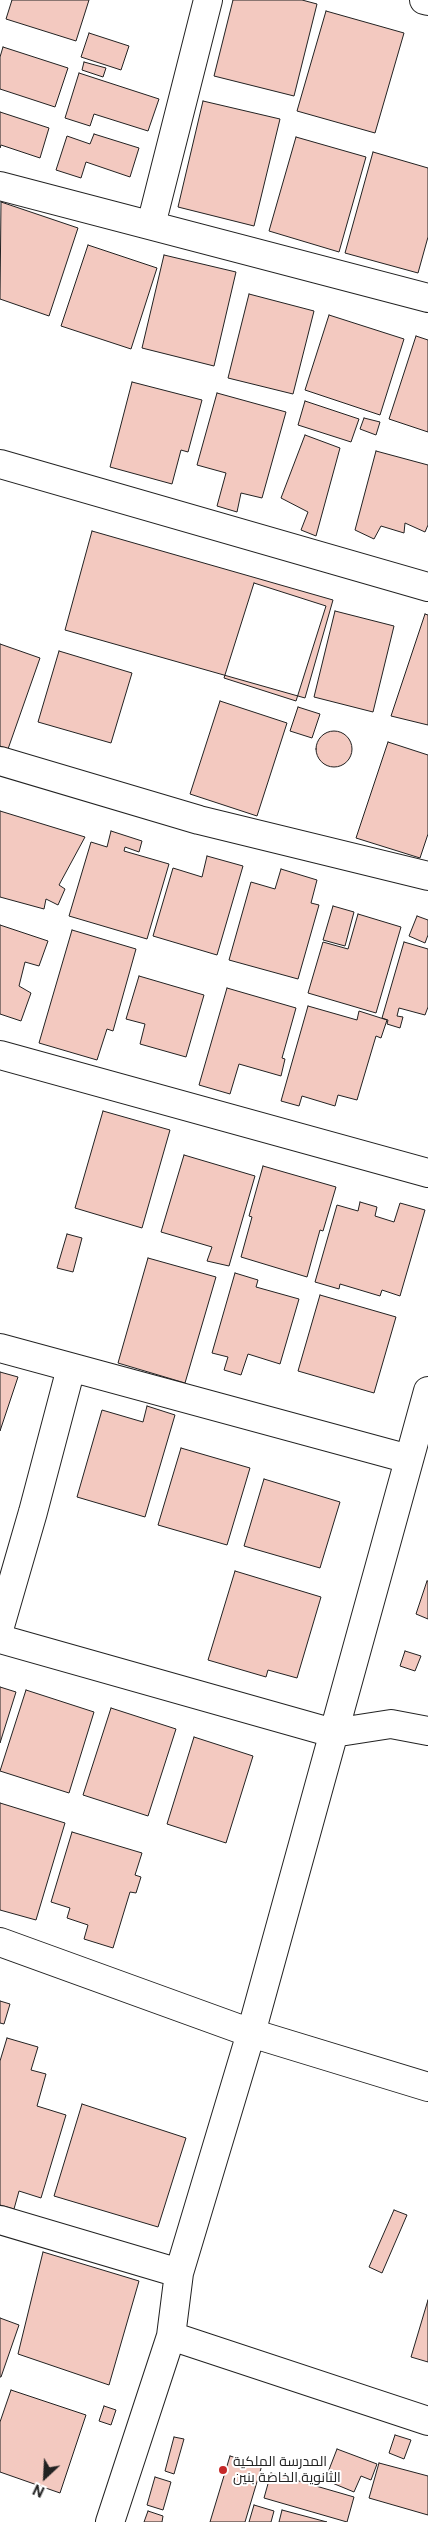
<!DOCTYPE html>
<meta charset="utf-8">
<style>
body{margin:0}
#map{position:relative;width:428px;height:2522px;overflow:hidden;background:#fff;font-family:"Public Sans",sans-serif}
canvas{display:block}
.north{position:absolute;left:20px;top:2452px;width:50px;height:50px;-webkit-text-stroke:4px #fff;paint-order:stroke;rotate:205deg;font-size:14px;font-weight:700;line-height:20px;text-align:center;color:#222}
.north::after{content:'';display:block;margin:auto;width:18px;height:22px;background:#222;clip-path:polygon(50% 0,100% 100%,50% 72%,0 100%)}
</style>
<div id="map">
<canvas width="428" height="2522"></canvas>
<div class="north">N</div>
</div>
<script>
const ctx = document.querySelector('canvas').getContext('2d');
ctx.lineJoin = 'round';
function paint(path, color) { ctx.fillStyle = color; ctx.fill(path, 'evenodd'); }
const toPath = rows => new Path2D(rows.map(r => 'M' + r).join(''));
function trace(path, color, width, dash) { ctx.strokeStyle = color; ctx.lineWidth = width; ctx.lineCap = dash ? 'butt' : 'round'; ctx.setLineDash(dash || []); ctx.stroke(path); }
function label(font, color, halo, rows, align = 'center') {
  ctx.font = font + ' "Public Sans",Cairo,sans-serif'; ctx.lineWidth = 4; ctx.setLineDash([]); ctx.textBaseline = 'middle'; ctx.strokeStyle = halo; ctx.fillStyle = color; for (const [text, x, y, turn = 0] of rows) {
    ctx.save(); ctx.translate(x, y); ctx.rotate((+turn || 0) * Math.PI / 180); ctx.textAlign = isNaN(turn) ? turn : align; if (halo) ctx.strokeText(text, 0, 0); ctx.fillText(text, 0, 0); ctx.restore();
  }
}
const building = toPath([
 [12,0,89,0,76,41,6,19,12,0],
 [233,0,302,0,317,4,294,96,214,76,233,0],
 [326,11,404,33,375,133,297,111,326,11],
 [89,33,129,46,121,70,81,57,89,33],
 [3,47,68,68,55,107,0,89,0,57,3,47],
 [84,62,106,68,103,77,82,70,84,62],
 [79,73,159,99,148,131,94,114,90,126,65,118,79,73],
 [203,101,280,119,254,226,178,207,203,101],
 [0,112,49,128,40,158,1,145,0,148,0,112],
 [94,134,139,148,130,177,86,162,81,178,56,170,67,136,90,144,94,134],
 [296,137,366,157,339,252,269,231,296,137],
 [373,152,428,168,428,237,418,273,345,253,373,152],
 [1,202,78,228,49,316,0,299,1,202],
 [88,245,157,268,131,349,61,326,88,245],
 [164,255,236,272,214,366,142,348,164,255],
 [249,294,314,311,293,394,228,378,249,294],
 [329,315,404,339,380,415,305,390,329,315],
 [416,336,428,340,428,432,389,419,416,336],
 [132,382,202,400,188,452,181,450,172,484,110,467,132,382],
 [217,393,286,412,262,498,241,493,237,512,217,506,226,473,197,465,217,393],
 [305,401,359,419,351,442,298,425,305,401],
 [364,418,380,422,376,435,360,429,364,418],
 [305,435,340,448,316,536,301,530,308,512,281,498,305,435],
 [376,451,428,465,428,525,425,532,405,523,404,533,381,526,374,539,355,530,376,451],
 [92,531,333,600,305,698,65,630,92,531],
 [254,583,326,606,296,701,224,678,254,583],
 [335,611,394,626,373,712,314,697,335,611],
 [425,614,428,615,428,725,391,716,425,614],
 [0,644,40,658,8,749,0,746,0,644],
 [59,651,132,673,111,743,38,722,59,651],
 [220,701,287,723,257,816,190,794,220,701],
 [298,707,320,714,312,738,290,731,298,707],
 '316 749a18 18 0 1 1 36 0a18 18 0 1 1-36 0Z',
 [388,742,428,755,428,834,420,858,356,838,388,742],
 [0,811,85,837,59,885,65,889,58,905,46,899,44,909,0,897,0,811],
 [111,831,142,841,139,852,125,847,124,851,169,864,147,939,69,916,91,842,107,847,111,831],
 [207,856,243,866,217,955,153,936,173,868,202,877,207,856],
 [281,869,317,880,311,903,319,905,298,979,229,960,251,882,275,889,281,869],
 [333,906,354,912,345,946,323,940,333,906],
 [358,914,401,927,376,1013,308,993,323,942,348,949,358,914],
 [417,916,428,920,428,935,425,943,409,936,417,916],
 [0,925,48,941,39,966,25,962,19,986,31,993,21,1021,0,1014,0,925],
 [72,930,136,949,113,1031,107,1029,97,1060,39,1043,72,930],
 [404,942,428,949,428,1007,425,1015,399,1008,397,1016,403,1017,400,1028,387,1024,388,1020,382,1018,404,942],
 [139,976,204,995,186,1057,140,1044,145,1024,126,1019,139,976],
 [227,988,296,1008,282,1058,285,1059,281,1076,239,1064,230,1094,199,1085,227,988],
 [308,1006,357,1020,359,1011,387,1020,381,1038,376,1036,357,1100,338,1095,335,1106,302,1096,299,1106,281,1101,308,1006],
 [103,1111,170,1130,142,1228,75,1208,103,1111],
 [184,1155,255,1176,229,1266,207,1261,212,1247,161,1232,184,1155],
 [263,1166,336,1187,323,1231,320,1230,307,1277,241,1257,252,1217,249,1216,263,1166],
 [360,1202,377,1207,375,1216,394,1222,400,1203,425,1210,400,1296,382,1290,380,1296,340,1284,339,1289,315,1282,337,1205,358,1211,360,1202],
 [67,1234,82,1238,73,1272,57,1268,67,1234],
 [148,1258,216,1277,185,1383,118,1363,148,1258],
 [235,1273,258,1280,256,1287,299,1299,280,1364,248,1354,241,1375,224,1370,228,1357,212,1353,235,1273],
 [320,1295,396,1317,374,1393,298,1371,320,1295],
 [0,1372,18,1377,0,1431,0,1372],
 [147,1406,175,1415,145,1517,77,1497,102,1410,143,1422,147,1406],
 [181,1448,250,1468,227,1545,158,1525,181,1448],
 [264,1479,340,1502,320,1568,244,1546,264,1479],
 [235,1571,321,1597,297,1678,268,1670,266,1677,208,1660,235,1571],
 [427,1581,428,1581,428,1619,416,1614,427,1581],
 [405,1651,421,1656,415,1671,400,1666,405,1651],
 [0,1687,16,1692,0,1743,0,1687],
 [26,1690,94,1712,69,1793,0,1771,26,1690],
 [111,1708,176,1729,148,1816,83,1795,111,1708],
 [194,1737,253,1756,226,1843,167,1824,194,1737],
 [0,1803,65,1823,36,1920,0,1910,0,1803],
 [72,1832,142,1853,135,1875,141,1877,136,1893,130,1892,113,1948,84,1939,88,1925,67,1918,70,1908,51,1902,72,1832],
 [0,2001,10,2004,4,2024,0,2023,0,2001],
 [7,2038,38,2047,31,2070,46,2074,37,2106,66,2115,41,2198,19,2191,14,2209,0,2205,0,2061,7,2038],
 [82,2104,186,2138,158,2227,54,2196,82,2104],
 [394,2210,407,2215,382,2273,369,2267,394,2210],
 [43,2252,139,2281,109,2385,18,2354,43,2252],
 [428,2300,428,2362,411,2357,428,2300],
 [0,2318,19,2325,1,2377,0,2377,0,2318],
 [11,2390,86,2415,60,2493,0,2472,0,2422,11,2390],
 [104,2406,116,2410,111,2425,99,2421,104,2406],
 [395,2435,411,2440,404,2459,389,2453,395,2435],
 [174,2437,184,2439,174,2474,165,2471,174,2437],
 [337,2449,377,2464,371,2480,361,2476,354,2492,325,2480,337,2449],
 [230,2456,262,2465,245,2522,210,2522,230,2456],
 [379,2463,428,2476,428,2515,369,2498,379,2463],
 [271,2473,354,2497,347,2522,264,2498,271,2473],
 [155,2477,171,2482,163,2510,147,2505,155,2477],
 [254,2505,274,2511,271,2522,249,2522,254,2505],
 [282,2510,327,2522,279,2522,282,2510],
 [148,2511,163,2516,162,2522,144,2522,148,2511]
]);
const minor = toPath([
 [424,0,428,1],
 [0,186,428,298],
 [151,225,208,0],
 [0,464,428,587],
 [0,761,199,820,428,876],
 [0,1055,428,1173],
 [0,1348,409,1459],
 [0,1626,33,1512,71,1368],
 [0,1639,333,1733,391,1724,428,1731],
 [0,1942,251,2033,428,2087],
 [0,2220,179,2273],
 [171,2336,428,2421],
 [110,2522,171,2336,179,2273,251,2033,428,1391]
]);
const markers = [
 [223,2470,5,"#c62828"]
];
const poiNames = [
 ["المدرسة الملكية",233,2462],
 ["الثانوية الخاصة بنين",233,2478]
];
paint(building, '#f3c9c0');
trace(building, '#222', 1);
trace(minor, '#222', 30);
trace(minor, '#fff', 28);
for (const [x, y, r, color] of markers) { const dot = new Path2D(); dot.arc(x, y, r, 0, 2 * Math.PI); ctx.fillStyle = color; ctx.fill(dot); trace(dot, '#fff', 2); }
label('14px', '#222', '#fff', poiNames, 'left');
</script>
